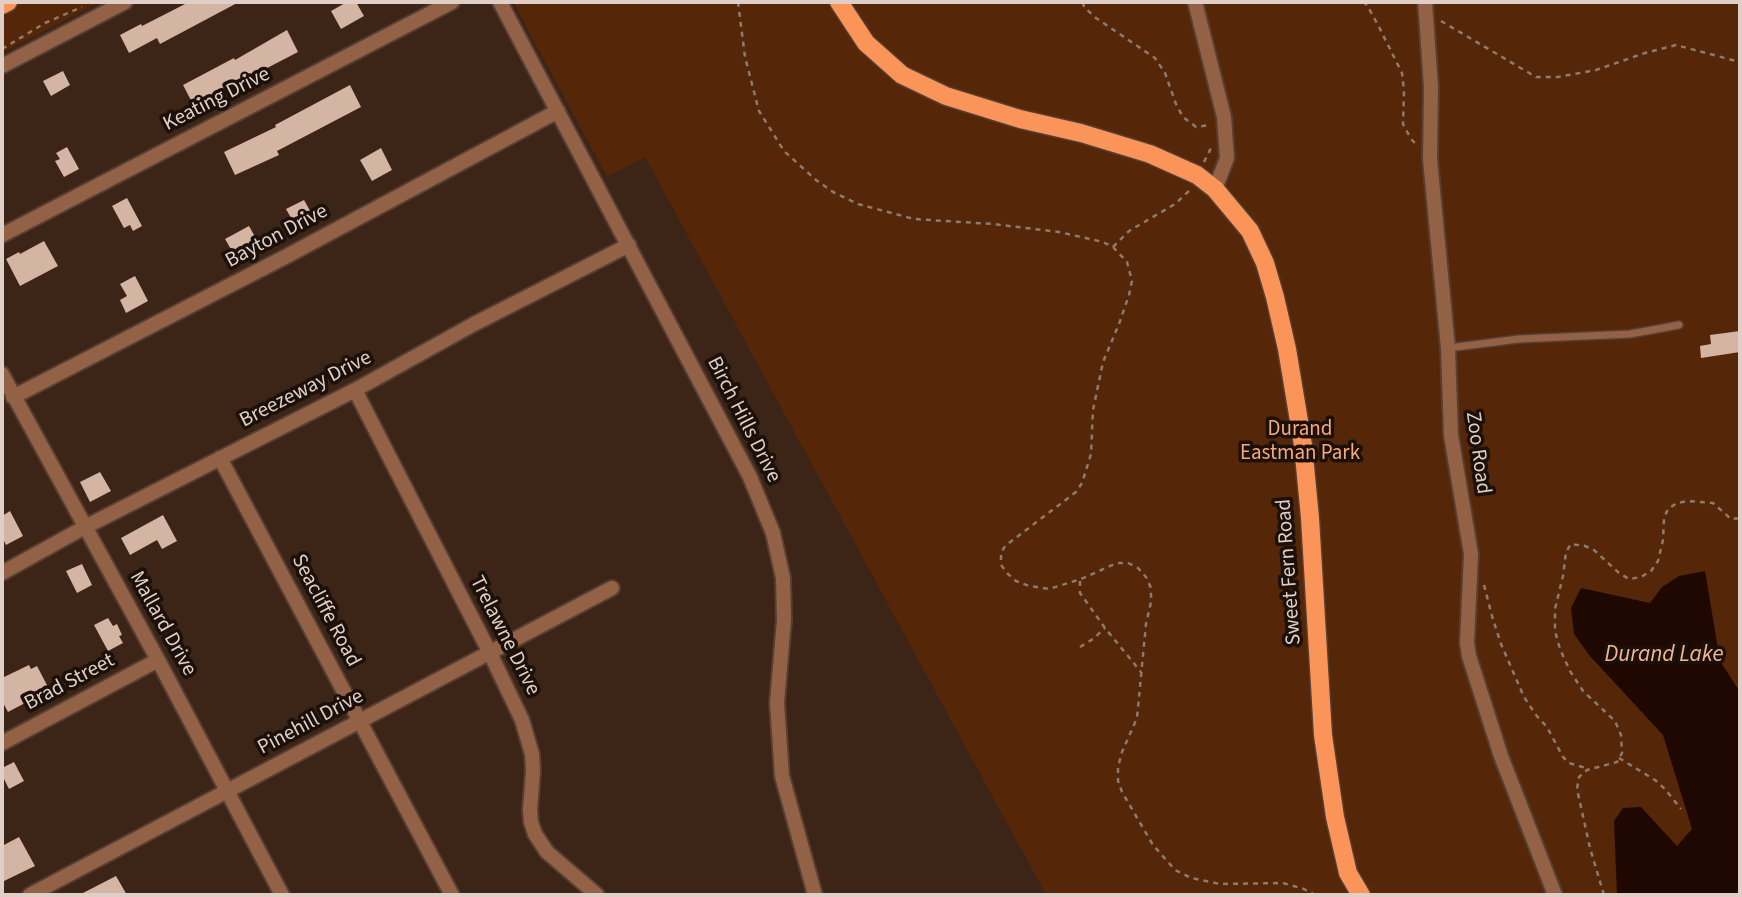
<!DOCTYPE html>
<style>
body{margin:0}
#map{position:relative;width:1742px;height:897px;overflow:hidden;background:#3c2416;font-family:"Source Sans 3",sans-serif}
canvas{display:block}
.frame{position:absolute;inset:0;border:4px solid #dfcfc6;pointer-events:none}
</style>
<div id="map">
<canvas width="1742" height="897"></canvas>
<div class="frame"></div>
</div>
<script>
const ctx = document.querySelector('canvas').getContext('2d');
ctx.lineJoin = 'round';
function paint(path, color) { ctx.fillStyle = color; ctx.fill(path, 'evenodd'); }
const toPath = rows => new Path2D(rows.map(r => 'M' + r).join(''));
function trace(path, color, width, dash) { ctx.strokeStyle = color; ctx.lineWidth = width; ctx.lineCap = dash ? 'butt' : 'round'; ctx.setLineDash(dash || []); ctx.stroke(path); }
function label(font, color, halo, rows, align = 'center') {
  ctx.font = font + ' "Source Sans 3",sans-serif'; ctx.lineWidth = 7; ctx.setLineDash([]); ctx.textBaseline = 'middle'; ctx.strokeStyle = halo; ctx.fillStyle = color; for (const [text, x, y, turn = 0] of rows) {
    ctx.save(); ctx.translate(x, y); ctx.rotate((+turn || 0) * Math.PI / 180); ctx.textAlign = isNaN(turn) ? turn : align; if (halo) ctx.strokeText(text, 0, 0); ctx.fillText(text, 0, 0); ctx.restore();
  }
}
const green = toPath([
 [2,2,100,2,2,53],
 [513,2,1740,2,1740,895,1046,895,645,157,607,177]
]);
const water = toPath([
 [1705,571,1720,661,1740,692,1740,895,1617,895,1614,821,1623,808,1641,807,1677,846,1692,829,1663,735,1589,655,1574,634,1571,608,1581,588,1650,603,1662,587,1679,576]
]);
const building = toPath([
 [189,2,239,2,160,44,157,38,129,53,120,35,141,24,142,26],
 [347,2,356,2,364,16,341,29,331,11],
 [287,30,298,52,194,106,183,85,234,58,235,60],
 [63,71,70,85,51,96,43,81],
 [350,85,361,107,277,151,279,155,235,175,224,152,276,127,275,125],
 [67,147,79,169,64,177,55,161,60,159,56,153],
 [381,148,392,170,372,181,360,160],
 [127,198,142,226,133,231,130,225,124,228,112,206],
 [304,200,313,216,295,225,286,209],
 [249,226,258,242,246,250,243,246,232,251,225,239],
 [44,241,58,266,20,286,6,259,19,252,20,254],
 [135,276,148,301,126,313,120,300,127,296,120,284],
 [1740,331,1740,352,1701,358,1700,346,1711,344,1710,335],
 [100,472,111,491,90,502,80,482],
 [10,511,23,536,6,545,2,537,2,516],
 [163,515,177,541,162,549,157,540,130,555,121,538],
 [82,564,92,585,77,593,66,571],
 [108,618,113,626,117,624,122,635,119,636,123,643,108,651,94,625],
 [29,665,31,669,37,666,48,687,44,688,46,692,8,712,2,701,2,678],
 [14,762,24,781,9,789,2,775,2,768],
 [19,837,35,866,2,882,2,846],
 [116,876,127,895,79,895]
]);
const path = toPath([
 [738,2,745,57,759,111,784,151,816,180,833,192,858,204,914,219,993,224,1059,232,1103,242,1113,247,1127,262,1132,281,1129,295,1119,324,1103,362,1093,410,1091,454,1082,483,1076,492,1005,546,1001,553,1001,565,1008,574,1016,581,1029,586,1049,589,1081,579,1117,563,1128,563,1138,568,1146,577,1151,588,1151,602,1146,624,1137,718,1122,752,1118,767,1118,781,1122,792,1153,845,1175,870,1191,878,1220,884,1283,883,1304,889,1315,895],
 [1083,2,1084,7,1096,18,1155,58,1165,73,1176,104,1183,117,1196,127,1210,125],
 [1363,2,1367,5,1379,27,1402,73,1404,91,1403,124,1411,139,1416,144],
 [1441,21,1536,77,1558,77,1596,70,1645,53,1676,45,1740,62],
 [2,49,45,23,82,7],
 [1204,162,1212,146],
 [1113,247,1129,231,1175,204,1190,190],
 [1080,581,1080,593,1105,628,1141,672],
 [1484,585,1492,616,1501,644,1524,697,1536,715,1547,727,1563,757,1569,763,1586,768],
 [1080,647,1093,639,1105,628],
 [1619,758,1655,780,1665,789,1681,809],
 [1604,895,1590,848,1577,789,1579,777,1587,770,1617,762,1622,753,1621,735,1615,721,1583,691,1570,671,1560,649,1555,631,1555,609,1563,576,1566,552,1571,544,1585,546,1594,550,1619,573,1629,579,1641,577,1651,571,1658,561,1663,540,1664,518,1668,509,1677,503,1688,501,1713,503,1731,519,1740,518]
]);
const lane = toPath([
 [1448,348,1519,339,1630,334,1679,325]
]);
const street = toPath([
 [500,2,750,477,773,533,783,578,784,620,777,703,782,776,815,895],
 [1195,2,1224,117,1227,158,1215,189],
 [1425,2,1431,87,1430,159,1448,348,1451,435,1471,554,1467,643,1469,656,1501,756,1555,895],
 [2,66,125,2],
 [2,235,452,2],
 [2,374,158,660,282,895],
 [355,390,490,653,522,720,532,754,533,771,530,810,531,822,535,834,547,852,597,895],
 [13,397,285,257,558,111],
 [220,458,452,895],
 [2,573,85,527,355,390,474,324,629,245],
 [2,743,158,660],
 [30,895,612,588]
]);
const primary = toPath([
 [839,2,866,43,902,75,946,96,1020,119,1081,133,1150,154,1197,175,1215,189,1250,231,1265,263,1275,297,1287,349,1303,445,1310,518,1323,735,1335,817,1348,873,1361,895],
 [2,5,8,2]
]);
const streetNames = [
 ["Keating Drive",217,100,-27],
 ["Bayton Drive",277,237,-28],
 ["Breezeway Drive",306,390,-27],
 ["Birch Hills Drive",743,420,63],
 ["Zoo Road",1477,453,82],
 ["Sweet Fern Road",1290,572,-94],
 ["Seacliffe Road",325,611,62],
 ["Mallard Drive",162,624,61],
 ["Trelawne Drive",504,636,63],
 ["Brad Street",70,683,-28],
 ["Pinehill Drive",311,723,-28]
];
const parkNames = [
 ["Durand",1300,430],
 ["Eastman Park",1300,454]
];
const waterNames = [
 ["Durand Lake",1664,656]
];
paint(green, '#552708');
paint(water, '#1e0801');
paint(building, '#d4b4a3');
trace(lane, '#563f32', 10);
trace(street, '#563f32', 18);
trace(primary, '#563f32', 21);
trace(path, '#8e7a6f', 2.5, [5, 5]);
trace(lane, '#926146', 7);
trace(street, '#926146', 14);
trace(primary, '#fa9459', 18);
label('21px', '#dfcfc6', '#1b100a', streetNames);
label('21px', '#f8a87d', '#1b100a', parkNames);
label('italic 23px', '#f3b796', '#1b100a', waterNames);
</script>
